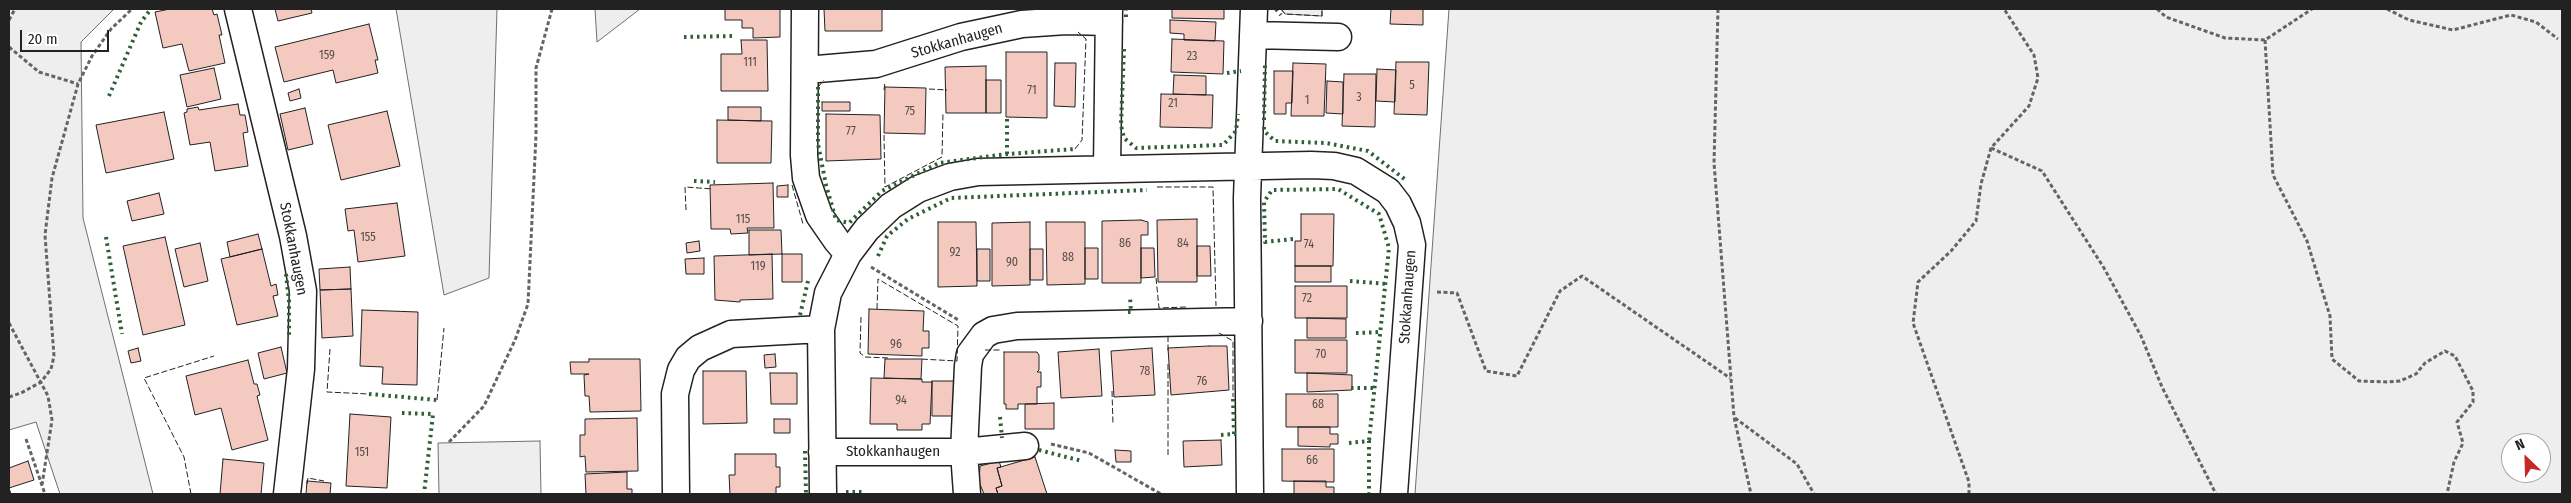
<!DOCTYPE html>
<style>
body{margin:0}
#map{position:relative;width:2571px;height:503px;overflow:hidden;background:#fff;font-family:"Fira Sans Condensed",sans-serif}
canvas{display:block}
.frame{position:absolute;inset:0;border:10px solid #222;pointer-events:none}
.north{position:absolute;left:2501px;top:433px;width:50px;height:50px;box-sizing:border-box;background:#fff;border:1px solid #a7a7a7;border-radius:50%;rotate:336deg;font-size:14px;font-weight:700;line-height:20px;text-align:center;color:#222}
.north::after{content:'';display:block;margin:auto;width:18px;height:22px;background:#c62828;clip-path:polygon(50% 0,100% 100%,50% 72%,0 100%)}
.scale{position:absolute;left:20px;top:30px;width:89px;height:22px;box-sizing:border-box;border:2px solid #222;border-top:0;padding-left:6px;font-size:15px;line-height:18px;white-space:nowrap;color:#222;-webkit-text-stroke:4px #fff;paint-order:stroke}
</style>
<div id="map">
<canvas width="2571" height="503"></canvas>
<div class="frame"></div>
<div class="north">N</div>
<div class="scale">20 m</div>
</div>
<script>
const ctx = document.querySelector('canvas').getContext('2d');
ctx.lineJoin = 'round';
function paint(path, color) { ctx.fillStyle = color; ctx.fill(path, 'evenodd'); }
const toPath = rows => new Path2D(rows.map(r => 'M' + r).join(''));
function trace(path, color, width, dash) { ctx.strokeStyle = color; ctx.lineWidth = width; ctx.lineCap = dash ? 'butt' : 'round'; ctx.setLineDash(dash || []); ctx.stroke(path); }
function label(font, color, halo, rows, align = 'center') {
  ctx.font = font + ' "Fira Sans Condensed",sans-serif'; ctx.lineWidth = 4; ctx.setLineDash([]); ctx.textBaseline = 'middle'; ctx.strokeStyle = halo; ctx.fillStyle = color; for (const [text, x, y, turn = 0] of rows) {
    ctx.save(); ctx.translate(x, y); ctx.rotate((+turn || 0) * Math.PI / 180); ctx.textAlign = isNaN(turn) ? turn : align; if (halo) ctx.strokeText(text, 0, 0); ctx.fillText(text, 0, 0); ctx.restore();
  }
}
const green = toPath([
 [9,9,114,9,81,42,83,218,153,494,60,494,36,422,9,430,9,9],
 [396,9,497,9,489,278,444,295,396,9],
 [595,9,640,9,597,42,595,9],
 [1281,9,1322,9,1322,16,1285,14,1281,9],
 [1449,9,2562,9,2562,494,1415,494,1449,9],
 [2511,443,2541,443,2541,473,2511,473,2511,443],
 [540,441,541,494,439,494,438,443,540,441]
]);
const building = toPath([
 [170,9,212,9,214,15,217,14,222,35,219,35,225,63,189,71,182,44,163,48,155,12,170,9],
 [275,9,311,9,312,13,278,21,275,9],
 [725,9,780,9,780,37,753,38,753,28,742,28,742,20,725,20,725,9],
 [824,9,882,9,882,31,825,31,824,9],
 [1172,9,1224,9,1224,19,1172,18,1172,9],
 [1391,9,1423,9,1423,25,1390,24,1391,9],
 [1170,20,1216,22,1215,41,1184,40,1184,34,1170,33,1170,20],
 [369,24,378,60,375,60,378,73,336,83,333,70,284,82,275,47,369,24],
 [1172,39,1224,41,1223,74,1171,72,1172,39],
 [741,40,767,40,768,91,721,91,721,54,742,54,741,40],
 [1006,52,1047,52,1047,118,1006,117,1006,52],
 [1396,62,1429,62,1427,115,1394,114,1396,62],
 [1055,63,1076,63,1075,107,1054,106,1055,63],
 [1293,63,1326,64,1324,116,1291,116,1293,63],
 [986,66,986,113,946,113,945,67,986,66],
 [214,68,221,99,187,107,180,75,214,68],
 [1377,69,1396,70,1395,102,1376,101,1377,69],
 [1274,71,1293,71,1292,103,1286,103,1286,114,1274,114,1274,71],
 [1344,74,1376,74,1375,127,1342,126,1344,74],
 [1174,75,1206,76,1206,95,1173,94,1174,75],
 [986,80,1001,80,1001,113,986,113,986,80],
 [1327,81,1343,82,1343,114,1326,113,1327,81],
 [885,87,926,88,925,134,884,133,885,87],
 [299,89,301,98,290,101,288,93,299,89],
 [1161,94,1213,95,1212,128,1160,127,1161,94],
 [822,102,850,102,850,111,822,111,822,102],
 [238,104,240,115,245,115,248,132,243,133,248,166,215,171,210,142,190,145,184,113,187,112,187,109,198,107,199,110,238,104],
 [728,107,761,107,761,121,728,120,728,107],
 [305,108,313,144,288,150,280,114,305,108],
 [387,111,400,166,341,180,328,125,387,111],
 [164,112,174,159,106,173,96,125,164,112],
 [826,114,880,115,881,159,826,161,826,114],
 [717,120,772,121,771,163,717,163,717,120],
 [773,183,774,228,747,228,748,233,731,234,730,229,711,229,710,185,773,183],
 [788,185,788,197,777,197,777,186,788,185],
 [159,193,164,214,132,221,127,201,159,193],
 [397,203,405,256,358,262,354,230,348,231,345,209,397,203],
 [1301,214,1334,214,1333,266,1295,266,1295,241,1301,241,1301,214],
 [1197,219,1197,282,1158,282,1157,220,1197,219],
 [1141,220,1148,222,1148,235,1141,235,1141,283,1102,283,1102,221,1141,220],
 [938,222,976,222,977,286,938,287,938,222],
 [1030,222,1030,285,992,286,992,223,1030,222],
 [1046,222,1085,222,1085,284,1047,285,1046,222],
 [749,230,781,230,782,254,749,255,749,230],
 [258,234,262,249,230,257,227,242,258,234],
 [165,237,185,325,143,335,123,246,165,237],
 [699,241,700,251,687,253,686,243,699,241],
 [200,243,208,281,184,287,175,249,200,243],
 [1197,246,1210,246,1211,276,1197,276,1197,246],
 [1085,248,1098,248,1098,279,1085,279,1085,248],
 [1141,248,1154,248,1155,277,1141,278,1141,248],
 [262,249,271,286,276,284,278,295,273,296,278,316,237,325,221,259,262,249],
 [977,249,990,249,990,281,977,281,977,249],
 [1030,249,1043,249,1043,280,1030,280,1030,249],
 [772,254,773,299,740,300,740,302,715,300,714,256,772,254],
 [782,254,802,254,802,282,782,282,782,254],
 [704,258,704,274,686,274,685,259,704,258],
 [1295,266,1331,266,1331,282,1295,282,1295,266],
 [350,267,351,289,320,290,319,269,350,267],
 [1295,286,1347,286,1347,318,1295,318,1295,286],
 [351,289,353,336,322,338,320,290,351,289],
 [869,309,924,311,923,331,929,331,929,348,922,348,922,356,868,354,869,309],
 [362,310,418,312,417,385,382,384,383,367,360,366,362,310],
 [1307,318,1346,319,1346,338,1307,338,1307,318],
 [1295,340,1347,340,1347,373,1295,373,1295,340],
 [1209,346,1227,346,1229,390,1171,395,1168,348,1209,346],
 [281,347,287,373,264,379,258,353,281,347],
 [138,348,141,361,131,363,128,351,138,348],
 [1152,348,1155,395,1114,397,1111,351,1152,348],
 [1099,349,1102,396,1061,398,1058,352,1099,349],
 [1004,352,1037,352,1039,355,1039,370,1037,372,1041,372,1041,387,1037,387,1037,404,1018,404,1018,409,1006,409,1006,404,1004,404,1004,352],
 [775,354,776,367,765,368,764,355,775,354],
 [589,359,640,359,641,411,590,412,589,396,585,396,584,375,589,374,571,374,570,362,589,362,589,359],
 [885,359,922,359,921,379,884,378,885,359],
 [248,360,254,384,257,384,260,395,257,396,268,440,232,450,221,408,195,415,186,376,248,360],
 [703,371,746,371,747,423,703,424,703,371],
 [770,373,797,373,797,404,771,404,770,373],
 [1307,373,1352,375,1352,390,1307,392,1307,373],
 [871,378,922,379,922,382,932,382,930,424,922,424,922,430,897,430,897,424,870,424,871,378],
 [932,381,955,381,955,416,932,416,932,381],
 [1286,394,1338,394,1338,427,1286,427,1286,394],
 [1054,403,1054,429,1025,429,1025,404,1054,403],
 [350,414,391,417,387,488,346,486,350,414],
 [637,418,638,471,586,472,585,456,580,457,580,435,585,435,585,419,637,418],
 [774,419,790,419,790,433,774,433,774,419],
 [1298,427,1330,427,1330,434,1338,434,1338,444,1330,444,1330,447,1298,446,1298,427],
 [1221,440,1222,465,1184,467,1183,441,1221,440],
 [1282,449,1334,449,1334,482,1282,481,1282,449],
 [1115,450,1131,451,1131,462,1116,462,1115,450],
 [735,454,776,454,776,467,780,467,780,487,776,487,776,494,730,494,729,475,735,475,735,454],
 [1035,457,1047,494,998,494,996,488,1002,486,997,468,1035,457],
 [223,459,264,463,261,494,220,494,223,459],
 [28,461,34,480,9,488,11,494,9,494,9,468,28,461],
 [999,461,1001,467,997,468,1002,486,996,488,998,494,984,494,979,482,980,466,999,461],
 [627,472,627,489,632,489,632,494,586,494,585,474,627,472],
 [307,481,331,483,330,494,306,494,307,481],
 [1294,481,1326,481,1326,487,1334,487,1334,494,1294,494,1294,481]
]);
const path = toPath([
 [1718,9,1714,163,1734,417,1751,494],
 [2157,9,2166,17,2225,38,2265,40,2312,9],
 [2387,9,2409,20,2453,30,2511,15,2536,22,2558,39],
 [9,20,15,9],
 [2265,40,2273,175,2307,241,2330,316,2332,359,2359,381,2388,382,2400,381,2416,374,2425,363,2445,351,2455,356,2473,391,2473,402,2457,422,2463,443,2454,462,2447,494],
 [9,47,39,72,78,84],
 [1991,148,2042,171,2104,268,2141,336,2162,387,2216,494],
 [871,267,960,321],
 [1437,292,1457,293,1486,371,1517,376,1560,291,1582,276,1730,378],
 [9,323,48,396,52,420,42,485],
 [9,397,21,393,41,382,51,369,54,356,45,235,52,178,78,84,92,56,111,29,132,9],
 [1735,418,1797,464,1814,494],
 [26,439,45,494],
 [449,442,484,406,515,340,528,304,536,135,536,68,552,9],
 [1051,444,1089,453,1161,494],
 [1969,494,1969,482,1913,323,1918,282,1951,251,1976,221,1981,184,1991,148,2029,106,2038,78,2034,55,2004,9]
]);
const street = toPath([
 [238,9,293,236,303,291,301,369,287,494],
 [805,9,804,155,806,178,819,215,837,241,848,254],
 [1253,35,1338,37],
 [806,70,876,64,961,37,1022,24,1066,21,1109,22],
 [1107,169,1109,9],
 [822,452,964,452,1025,446],
 [676,494,675,394,681,370,688,358,700,348,731,334,821,329],
 [823,494,821,329,828,293,848,254,867,229,891,206,918,189,950,177,978,172,1311,165,1334,166,1356,171,1388,191,1398,204,1407,223,1412,245,1394,494],
 [967,494,964,452,968,366,970,354,984,335,993,330,1017,326,1249,321],
 [1250,494,1247,198,1254,9]
]);
const hedge = toPath([
 [1276,9,1281,15],
 [1126,17,1126,9],
 [684,37,734,36],
 [1124,49,1121,125,1124,138,1136,148,1223,145,1236,131,1238,114],
 [1227,73,1241,71],
 [818,87,818,144,826,185,836,220,849,223,882,191,939,163,1007,154,1075,149],
 [109,96,141,22,151,9],
 [1264,120,1265,64],
 [1264,127,1264,131,1275,141,1326,143,1368,151,1407,181],
 [1007,154,1007,115],
 [694,181,715,182],
 [106,237,122,334],
 [1293,239,1265,242,1264,202,1272,190,1338,189,1379,214,1389,248,1369,441],
 [878,256,887,236,908,219,951,198,1147,190],
 [286,274,289,301,289,337],
 [1350,281,1387,284],
 [1128,312,1131,312,1130,296],
 [800,315,808,281],
 [1356,333,1381,332],
 [1351,388,1375,388],
 [369,394,437,400],
 [402,413,433,414,424,494],
 [1000,417,1002,438],
 [1221,435,1234,434,1233,397],
 [1349,443,1369,441,1369,494,1367,494],
 [1039,450,1082,461],
 [805,451,806,494],
 [846,492,863,492]
]);
const fence = toPath([
 [1281,9,1285,14,1322,16,1322,9],
 [818,87,824,80],
 [929,89,947,90],
 [884,90,885,82],
 [884,135,885,187,942,157,943,112],
 [1075,149,1082,140,1086,39,1078,32],
 [792,185,803,224],
 [1157,187,1213,187,1216,306],
 [686,210,685,187,713,189],
 [1156,278,1159,308,1186,307],
 [877,309,878,279,958,326,957,361,920,359],
 [861,317,860,353,865,357,890,358],
 [1219,333,1233,341,1233,397],
 [1168,336,1168,351],
 [330,349,327,392,369,394],
 [985,350,1000,350],
 [1168,364,1168,457],
 [1112,391,1113,425],
 [437,400,444,328],
 [307,484,308,478,324,481],
 [191,494,184,457,144,378,214,356]
]);
const numberNames = [
 ["159",327,56],
 ["23",1192,57],
 ["111",750,63],
 ["5",1412,86],
 ["71",1032,91],
 ["3",1359,98],
 ["1",1307,101],
 ["21",1173,104],
 ["75",910,112],
 ["77",851,132],
 ["115",743,220],
 ["155",368,238],
 ["86",1125,244],
 ["84",1183,244],
 ["74",1309,245],
 ["92",955,253],
 ["88",1068,258],
 ["90",1012,263],
 ["119",758,267],
 ["72",1307,299],
 ["96",896,345],
 ["70",1321,355],
 ["78",1145,372],
 ["76",1202,382],
 ["94",901,401],
 ["68",1318,405],
 ["151",362,453],
 ["66",1312,461]
];
const streetNames = [
 ["Stokkanhaugen",957,41,-16],
 ["Stokkanhaugen",293,249,79],
 ["Stokkanhaugen",1408,297,-86],
 ["Stokkanhaugen",893,452]
];
paint(green, '#eee');
trace(green, '#6f6f6f', 1);
paint(building, '#f3c9c0');
trace(building, '#222', 1);
trace(street, '#222', 29);
trace(path, '#646464', 3, [4, 2.5]);
trace(street, '#fff', 26);
trace(hedge, '#2f5e38', 4, [2.5, 4]);
trace(fence, '#222', 1, [6, 2.5]);
label('12px', '#564c4a', null, numberNames);
label('15px', '#222', '#fff', streetNames);
</script>
